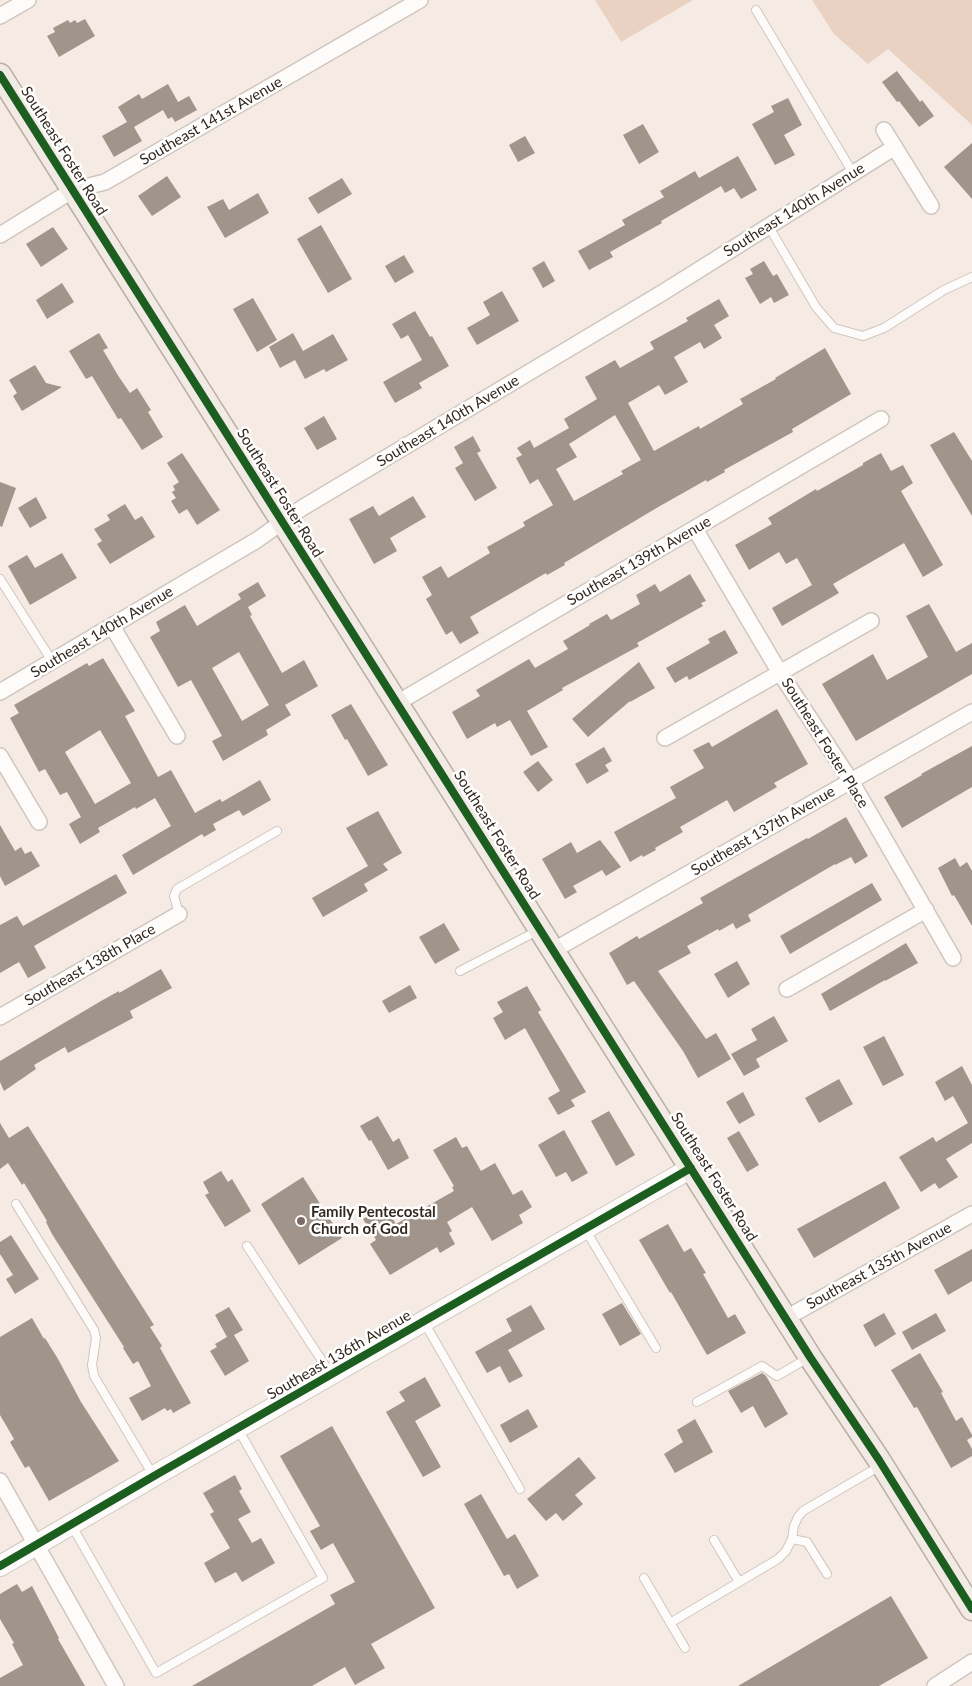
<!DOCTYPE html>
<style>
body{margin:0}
canvas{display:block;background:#f5ebe4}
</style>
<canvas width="972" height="1686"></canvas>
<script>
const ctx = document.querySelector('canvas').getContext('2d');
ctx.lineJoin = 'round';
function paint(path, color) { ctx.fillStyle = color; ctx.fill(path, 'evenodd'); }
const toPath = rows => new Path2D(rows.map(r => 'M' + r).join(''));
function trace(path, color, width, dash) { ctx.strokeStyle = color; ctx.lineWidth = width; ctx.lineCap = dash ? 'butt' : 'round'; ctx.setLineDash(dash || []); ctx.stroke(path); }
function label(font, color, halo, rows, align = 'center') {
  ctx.font = font + ' Lato,sans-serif'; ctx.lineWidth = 5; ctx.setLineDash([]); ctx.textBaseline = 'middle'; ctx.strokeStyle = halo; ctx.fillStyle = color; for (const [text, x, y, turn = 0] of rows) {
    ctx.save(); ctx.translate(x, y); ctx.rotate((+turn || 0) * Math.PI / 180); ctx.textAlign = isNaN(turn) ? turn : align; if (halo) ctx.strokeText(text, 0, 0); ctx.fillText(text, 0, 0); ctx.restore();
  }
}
const green = toPath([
 [595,0,693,0,621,42],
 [812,0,972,0,972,125,888,49,868,64,834,34]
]);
const building = toPath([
 [85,19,95,36,59,57,47,36,55,32,53,28,68,20,70,23,75,20,77,23],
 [897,71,920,102,922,100,934,116,919,127,899,101,897,102,882,82],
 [168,84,178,102,189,96,197,110,175,122,172,117,168,119,163,110,134,127,142,141,114,157,102,136,127,122,118,107,139,94,142,99],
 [788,98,802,125,784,135,795,155,775,165,752,124,774,112,771,106],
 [643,124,659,152,639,164,623,135],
 [525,136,535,153,518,162,509,145],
 [972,143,972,199,944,167],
 [738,156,757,190,741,199,734,188,725,193,721,186,661,221,662,223,610,252,613,257,589,270,578,251,625,225,622,220,664,197,660,191,695,171,699,178],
 [167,176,181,197,152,216,138,196],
 [342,178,352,194,318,214,308,198],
 [258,193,269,213,225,238,207,207,223,199,229,210],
 [321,225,352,279,328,293,297,239],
 [53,227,68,249,41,267,26,244],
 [404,255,414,272,395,283,385,266],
 [544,261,555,281,543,288,532,268],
 [764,261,773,276,777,274,789,295,774,303,771,297,760,304,745,278,753,274,750,269],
 [62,283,74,302,47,319,36,300],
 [502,291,519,321,477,345,467,328,490,315,483,302],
 [253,298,277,340,257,352,233,309],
 [719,299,729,316,714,325,722,338,704,349,700,342,674,357,688,382,665,395,659,385,628,403,654,451,699,426,700,429,743,404,740,399,776,379,775,378,825,348,851,394,792,429,793,432,724,470,725,472,707,482,706,480,660,506,564,563,565,565,547,575,546,573,470,617,479,633,460,644,452,631,446,635,426,599,432,595,422,577,441,566,448,578,490,553,487,547,525,526,523,522,553,505,538,479,530,484,516,458,522,455,517,448,530,440,534,448,569,428,564,419,597,399,585,377,615,360,620,368,654,349,650,342,688,321,686,318],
 [615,415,641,460,621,471,623,474,574,501,556,469,577,457,569,444],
 [415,311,430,337,432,336,449,366,419,383,422,388,395,403,383,382,422,360,408,335,401,339,392,324],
 [99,333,108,348,103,350,119,377,130,393,137,388,151,410,148,412,163,437,142,450,121,418,118,419,92,376,86,379,69,351],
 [293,333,303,351,333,334,348,360,326,372,324,369,305,379,295,360,280,368,269,347],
 [35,365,46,383,62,387,22,411,13,396,17,393,9,380],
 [324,416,337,439,317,450,304,428],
 [954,432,972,461,972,516,930,445],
 [473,436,481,451,477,453,497,488,475,501,455,468,463,463,454,447],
 [182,453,220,510,197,525,187,509,179,514,171,501,176,498,172,492,175,490,173,486,179,482,167,463],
 [881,453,891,471,903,465,913,483,901,491,943,565,923,577,904,543,833,584,839,593,782,626,772,608,812,585,797,558,786,564,779,552,749,570,735,545,772,524,768,518,816,489,817,491,863,465,863,463],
 [0,482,16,488,2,527,0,526],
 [413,496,426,517,390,538,397,551,374,564,349,519,373,506,379,516],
 [36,497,47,518,30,528,18,508],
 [125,504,135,520,142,516,155,537,110,564,97,544,102,541,94,529,110,520,107,515],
 [62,553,77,578,30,605,8,566,27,555,35,568],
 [690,574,706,601,701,603,703,606,637,643,639,646,562,688,563,690,527,711,548,747,531,756,510,720,497,727,495,723,467,739,452,712,480,696,476,690,529,659,535,668,568,649,563,641,590,625,589,624,607,614,611,620,640,604,636,595,655,584,660,592],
 [258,582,266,596,248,607,252,615,250,616,282,673,304,660,318,686,285,705,291,715,266,730,268,735,223,761,212,741,222,736,191,680,178,687,150,637,160,631,156,622,185,605,197,626,241,599,238,594],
 [239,652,269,705,242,721,212,668],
 [929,604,956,652,972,643,972,674,856,741,822,684,873,654,887,680,928,657,906,616],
 [725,630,738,653,689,680,687,676,675,683,666,668,710,643,708,639],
 [103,658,135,711,125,716,158,777,171,770,195,813,220,799,222,802,260,780,271,800,243,816,239,810,213,824,216,830,204,837,202,834,133,875,122,855,171,826,155,798,136,809,135,807,98,828,100,832,80,844,69,824,81,817,67,792,60,795,45,769,39,772,10,718,19,713,14,705,87,663,89,666],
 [100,730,131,783,95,804,65,752],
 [639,662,655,688,630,702,630,701,588,737,572,719],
 [351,704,388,765,368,776,347,739,345,740,331,715],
 [777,709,808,764,774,783,777,787,734,812,727,800,680,827,683,832,655,848,656,850,643,857,642,855,630,862,614,832,676,798,670,787,704,768,693,750,709,742,712,747],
 [972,746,972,787,902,828,884,797,922,775,921,774],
 [604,747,612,761,605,765,609,771,587,784,575,764],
 [538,761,553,780,538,792,523,772],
 [378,811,402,853,383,864,388,870,364,884,368,891,323,917,312,898,368,866,346,828],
 [846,817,868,856,855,864,851,857,835,865,835,864,748,915,751,921,736,929,733,923,719,931,718,929,687,946,691,953,658,971,706,1039,716,1033,731,1059,698,1078,683,1051,634,981,627,985,609,953,637,936,639,939,703,903,700,898,807,838,808,839],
 [0,825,15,851,21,847,25,854,31,851,40,866,5,886,0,876],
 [600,840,621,867,606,876,602,870,573,886,577,892,565,899,542,859,571,842,577,853],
 [955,858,960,867,967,862,972,871,972,926,954,895,952,896,938,868],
 [116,874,127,893,34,946,46,968,28,978,19,962,0,973,0,925,17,916,23,926],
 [872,883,882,900,790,954,780,936],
 [444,923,460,950,435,964,419,937],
 [906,943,918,963,885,981,885,980,830,1011,821,994],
 [737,961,750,984,728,998,714,974],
 [161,969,172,988,130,1011,133,1018,68,1053,65,1047,34,1065,36,1069,4,1091,0,1082,0,1061,101,1001,119,991,119,993],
 [410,985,417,998,389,1013,382,1001],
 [527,986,541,1010,538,1012,586,1092,571,1100,575,1106,558,1115,548,1098,560,1091,525,1028,505,1040,493,1018,503,1012,497,1002],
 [774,1016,788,1041,756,1059,760,1067,744,1076,731,1054,757,1040,751,1029],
 [884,1036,904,1075,883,1086,863,1047],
 [962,1066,972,1085,972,1143,946,1159,958,1177,939,1189,935,1183,921,1192,899,1157,933,1137,936,1142,968,1123,953,1096,945,1101,935,1082],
 [839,1079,853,1104,819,1123,805,1098],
 [743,1092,755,1115,739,1124,726,1102],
 [609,1111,635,1155,616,1166,591,1121],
 [378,1116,393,1142,399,1138,409,1158,388,1170,371,1140,369,1141,360,1126],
 [0,1123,9,1138,28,1126,154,1325,150,1327,162,1346,160,1348,191,1403,173,1413,171,1409,167,1411,165,1408,142,1421,129,1398,151,1386,138,1361,133,1364,123,1348,124,1347,52,1234,46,1222,47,1221,24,1183,22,1185,8,1163,0,1169],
 [564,1130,588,1173,572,1182,566,1172,556,1177,538,1145],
 [739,1131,759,1165,747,1172,727,1138],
 [456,1137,462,1148,467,1146,481,1171,495,1163,513,1195,522,1190,532,1207,519,1215,523,1223,492,1241,472,1207,447,1222,452,1231,449,1233,455,1244,440,1253,437,1247,390,1275,370,1244,376,1240,363,1219,384,1205,396,1224,454,1191,452,1187,454,1186,433,1150],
 [221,1171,228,1182,232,1179,251,1211,225,1227,205,1195,209,1193,203,1182],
 [303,1177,342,1238,299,1265,261,1204],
 [885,1181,900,1208,814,1258,797,1229],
 [668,1224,684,1252,691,1248,706,1273,703,1274,728,1318,735,1314,746,1333,707,1355,671,1292,670,1293,639,1240],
 [11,1235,39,1279,15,1294,6,1279,13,1275,0,1254,0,1242],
 [972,1249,972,1281,948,1295,934,1270],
 [622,1303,641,1334,620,1346,602,1314],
 [531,1305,545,1329,508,1350,523,1376,509,1383,500,1366,487,1373,475,1352,512,1331,506,1319],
 [229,1307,243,1330,234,1335,249,1361,225,1376,210,1351,217,1347,215,1344,227,1337,215,1315],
 [884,1313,896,1334,875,1347,863,1325],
 [936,1313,946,1331,912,1350,902,1332],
 [32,1318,44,1339,45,1338,58,1359,81,1402,119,1461,49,1501,29,1466,25,1468,10,1442,14,1439,0,1415,0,1337],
 [920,1353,943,1392,941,1393,956,1421,962,1417,972,1435,972,1437,967,1440,972,1449,972,1456,951,1468,917,1407,914,1408,891,1370],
 [762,1373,766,1376,788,1414,765,1428,753,1406,741,1413,728,1391],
 [425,1377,441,1406,415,1421,441,1467,423,1477,386,1412,405,1401,399,1392],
 [528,1409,538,1427,510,1443,500,1425],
 [695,1419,713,1452,675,1473,664,1454,683,1442,677,1430],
 [332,1426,435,1608,371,1644,385,1668,355,1685,345,1667,312,1686,192,1686,335,1604,330,1595,355,1582,333,1543,321,1550,310,1531,320,1526,280,1456],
 [579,1457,596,1478,575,1495,583,1504,563,1521,556,1513,546,1521,527,1499],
 [235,1475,242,1489,239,1491,251,1512,238,1519,252,1543,261,1538,275,1563,242,1582,236,1572,215,1583,204,1563,230,1548,210,1514,214,1512,203,1493],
 [481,1494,507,1539,515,1534,539,1576,517,1589,509,1574,504,1576,464,1504],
 [17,1584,22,1592,32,1586,59,1638,58,1639,85,1686,0,1686,0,1678,23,1665,12,1644,14,1643,0,1619,0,1594],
 [891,1596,928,1658,879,1686,738,1686]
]);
const lane = toPath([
 [756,10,853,173],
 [769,227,816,307,834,328,863,336,884,328,944,290,972,277],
 [0,579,52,661],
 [179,914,174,896,177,889,277,831],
 [460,971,539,930],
 [16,1204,94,1330,96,1338,92,1365,94,1376,153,1475],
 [585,1229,656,1348],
 [247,1246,330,1373],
 [424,1322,520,1489],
 [697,1402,762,1366,777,1376,808,1358],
 [72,1526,156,1673,323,1578,238,1429],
 [792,1539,807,1542,827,1574],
 [714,1540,739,1582],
 [644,1578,685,1648],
 [670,1623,778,1559,786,1551,792,1539,794,1526,798,1517,803,1511,880,1466]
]);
const street = toPath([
 [0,16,28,0],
 [884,130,931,206],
 [0,235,73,190,105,182,420,0],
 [695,529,780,673,851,781,953,958],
 [112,626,177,736],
 [0,692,257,540,302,508,662,293,895,147],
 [397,703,881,419],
 [665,738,871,621],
 [0,756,39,822],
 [554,950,972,712],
 [787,989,926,910],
 [0,1017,179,914],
 [786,1318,972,1214],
 [0,1481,116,1686],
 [935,1686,972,1662]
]);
const secondary = toPath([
 [0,1566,154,1476,691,1168]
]);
const primary = toPath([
 [0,75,810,1357,879,1460,972,1609]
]);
const cycleway = toPath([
 [0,75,810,1357,879,1460,972,1609],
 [0,1566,154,1476,691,1168]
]);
const markers = [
 [301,1221,5,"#786c64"]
];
const streetNames = [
 ["Southeast 141st Avenue",211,121,-30],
 ["Southeast Foster Road",64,151,58],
 ["Southeast 140th Avenue",794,210,-32],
 ["Southeast 140th Avenue",448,421,-31],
 ["Southeast Foster Road",280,493,58],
 ["Southeast 139th Avenue",639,561,-30],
 ["Southeast 140th Avenue",102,632,-31],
 ["Southeast Foster Place",825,743,58],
 ["Southeast 137th Avenue",763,831,-30],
 ["Southeast Foster Road",497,835,58],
 ["Southeast 138th Place",90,965,-30],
 ["Southeast Foster Road",714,1177,58],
 ["Southeast 135th Avenue",879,1266,-29],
 ["Southeast 136th Avenue",339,1355,-30]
];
const poiNames = [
 ["Family Pentecostal",311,1212],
 ["Church of God",311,1229]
];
paint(green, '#e9d2c1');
paint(building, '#a0948b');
trace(lane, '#d0c6be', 10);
trace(street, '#d0c6be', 18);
trace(secondary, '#d0c6be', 22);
trace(primary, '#bdaea3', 25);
trace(lane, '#fefcfb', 8);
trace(street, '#fefcfb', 15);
trace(secondary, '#fefcfb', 20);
trace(primary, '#f2eae5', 22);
trace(cycleway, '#1b5e20', 8);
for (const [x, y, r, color] of markers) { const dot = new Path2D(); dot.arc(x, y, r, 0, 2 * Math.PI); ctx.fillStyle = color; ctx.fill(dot); trace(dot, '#fff', 2); }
label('15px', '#34281f', '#fff', streetNames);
label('bold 15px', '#34281f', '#fff', poiNames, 'left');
</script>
